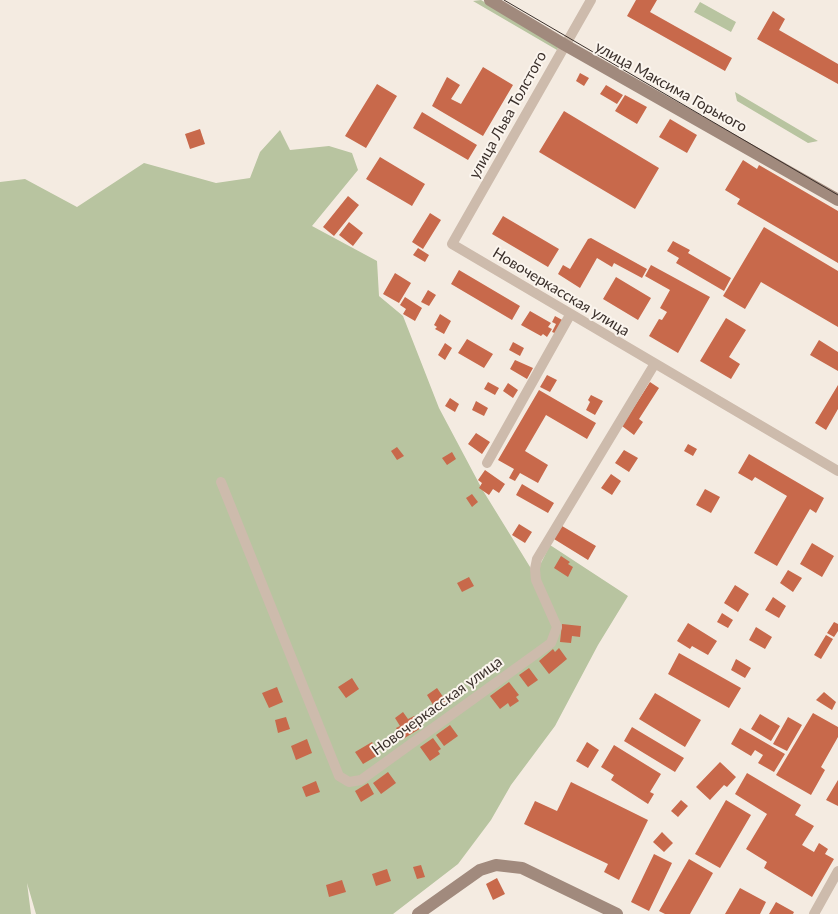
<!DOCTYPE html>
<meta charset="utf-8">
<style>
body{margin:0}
canvas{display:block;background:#f4ebe1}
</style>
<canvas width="838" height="914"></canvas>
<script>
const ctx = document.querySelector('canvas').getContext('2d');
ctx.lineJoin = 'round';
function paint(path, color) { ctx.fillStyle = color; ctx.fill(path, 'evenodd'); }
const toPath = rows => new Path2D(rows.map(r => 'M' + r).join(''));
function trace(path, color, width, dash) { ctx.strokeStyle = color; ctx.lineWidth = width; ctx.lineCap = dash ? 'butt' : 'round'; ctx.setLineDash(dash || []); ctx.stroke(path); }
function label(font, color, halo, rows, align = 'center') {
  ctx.font = font + ' Lato,sans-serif'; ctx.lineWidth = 4; ctx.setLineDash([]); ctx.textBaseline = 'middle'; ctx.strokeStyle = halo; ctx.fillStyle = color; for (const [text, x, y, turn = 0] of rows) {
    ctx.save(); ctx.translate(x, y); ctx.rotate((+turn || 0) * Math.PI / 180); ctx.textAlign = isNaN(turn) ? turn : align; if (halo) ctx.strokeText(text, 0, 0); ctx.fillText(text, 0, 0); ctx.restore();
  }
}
const green = toPath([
 [481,0,559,46,557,50,473,1],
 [700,2,736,22,731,32,694,12],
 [735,92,818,141,808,143,737,101],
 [280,130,290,150,329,146,352,153,358,170,312,226,377,261,379,296,403,316,439,408,482,489,535,575,550,545,628,596,598,645,555,726,511,785,491,820,458,864,393,914,36,914,27,883,31,914,0,914,0,182,25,179,77,207,144,163,216,183,250,178,260,152]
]);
const building = toPath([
 [636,0,657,0,650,12,732,58,725,71,627,16],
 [773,11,785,19,779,30,838,64,838,84,757,39],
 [483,67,513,85,483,136,432,106,447,77,460,85,451,99,461,104],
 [580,73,589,78,584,86,576,81],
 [377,84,397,96,366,148,345,136],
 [606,85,623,95,617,104,600,94],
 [625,95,647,107,637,124,615,111],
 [564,111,659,168,635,209,539,152],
 [422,112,477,145,468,160,413,128],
 [670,119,697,135,687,153,659,137],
 [200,129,205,144,190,149,185,134],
 [380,157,425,184,412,206,366,179],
 [743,160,757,169,759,165,838,211,838,263,737,204,740,199,725,190],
 [348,196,359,205,334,236,323,227],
 [430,213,441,220,423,249,412,242],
 [503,216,559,249,548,267,492,234],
 [349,222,363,233,353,246,339,235],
 [764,227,838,271,838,327,761,282,745,309,723,296],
 [591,238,647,269,642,278,614,263,612,267,597,258,580,288,558,274,563,265,570,269,588,239],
 [673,241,690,250,688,253,731,278,724,291,676,263,679,258,667,251],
 [418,248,429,255,425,262,413,255],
 [651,265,710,297,678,353,649,336,659,319,662,320,667,312,660,308,670,290,645,276],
 [459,270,520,306,512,320,451,284],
 [395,273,411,283,399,303,383,294],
 [616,277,651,298,638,320,603,299],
 [428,290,436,295,429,306,421,302],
 [405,297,422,308,415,321,403,314,406,309,400,305],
 [530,311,551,323,548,327,552,329,547,337,543,334,541,336,521,325],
 [440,314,451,321,444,334,435,329,437,327,434,325],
 [555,316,564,321,557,334,552,332,556,324,552,322],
 [726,318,746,330,729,357,740,364,731,379,700,361],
 [467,339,493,354,484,368,458,353],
 [819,340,838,352,838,371,810,355],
 [513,342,524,348,520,356,509,350],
 [445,343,452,348,445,360,438,355],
 [515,360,533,368,527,379,510,369],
 [547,375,557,380,550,392,540,387],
 [488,382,499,388,495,395,484,389],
 [650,382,659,388,639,419,643,422,634,435,622,426],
 [508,383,518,390,513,398,503,391],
 [838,385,838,409,826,430,815,423],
 [539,390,596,423,587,439,546,415,525,451,548,465,538,483,520,473,515,481,509,478,514,469,498,460],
 [591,395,603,401,595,415,586,410,590,402,588,400],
 [450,398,459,404,455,412,445,406],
 [476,401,488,408,484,416,472,410],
 [476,433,490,442,482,454,468,444],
 [688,444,697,449,693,456,684,451],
 [397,447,404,456,397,460,391,451],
 [624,450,638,458,629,472,615,463],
 [452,452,456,459,447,465,442,458],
 [749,454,824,498,816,513,810,509,777,566,754,553,787,496,755,477,752,481,738,473],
 [485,470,505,484,499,493,493,489,489,495,479,488,482,483,478,480],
 [611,474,621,481,612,495,601,488],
 [522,484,554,503,548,513,516,495],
 [705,489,720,497,711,513,696,505],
 [472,494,478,502,472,507,466,498],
 [519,524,532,532,525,543,512,535],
 [562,526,596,546,588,560,554,539],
 [812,543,834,556,822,577,800,564],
 [561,556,570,562,568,564,573,567,568,577,554,568],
 [788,570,802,578,793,592,780,583],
 [469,577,474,586,462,592,457,583],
 [735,585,749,594,738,612,724,603],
 [773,597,786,606,779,618,765,610],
 [722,613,733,620,728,628,717,622],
 [834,622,838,624,838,631,834,637,827,633],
 [688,623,717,641,708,655,692,646,690,649,677,641],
 [562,624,581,626,580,637,572,636,571,643,560,642],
 [756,627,772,637,765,649,749,640],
 [826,635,833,639,821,659,814,655],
 [559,648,567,659,549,674,539,661,553,649,555,652],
 [679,653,741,688,729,708,668,674],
 [736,659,751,668,745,678,731,670],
 [529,668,538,680,528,687,519,675],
 [352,678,359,689,346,698,338,687],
 [509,682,519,695,516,697,519,701,510,707,508,703,500,709,490,696],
 [277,687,283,702,269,708,262,693],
 [437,688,446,701,435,708,427,695],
 [824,692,836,702,832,710,816,700],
 [655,693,701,720,685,747,639,719],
 [403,712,408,719,414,716,421,728,403,739,396,728,400,726,395,718],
 [813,713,838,727,838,737,821,767,825,770,811,795,776,775],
 [760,714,780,726,771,741,751,729],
 [286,717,290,729,278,733,275,720],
 [788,717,802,725,787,751,773,744],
 [450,725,458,736,444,746,436,735],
 [632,727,684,758,675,772,624,741],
 [740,728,785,754,774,772,758,763,763,755,755,750,751,756,731,744],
 [433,738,441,749,438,751,440,754,430,761,420,747],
 [307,739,312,753,296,760,291,746],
 [372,742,380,754,363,764,355,752],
 [587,742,599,750,588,768,576,761],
 [614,745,661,774,650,792,654,794,648,804,611,780,614,775,601,767],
 [720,762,736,777,727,787,724,785,710,800,696,787],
 [388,772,396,783,381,794,373,783],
 [747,773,801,805,795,815,814,826,802,845,814,852,819,843,828,849,825,854,834,859,812,897,764,868,767,862,746,849,767,814,735,794],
 [838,780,838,806,826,800],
 [316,781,320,792,306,797,302,787],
 [571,782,648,820,619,880,604,872,608,864,524,824,535,801,557,811],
 [368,783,374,794,361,802,355,791],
 [681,800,688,806,678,817,671,811],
 [726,800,751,815,720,868,695,854],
 [662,832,673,843,664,852,653,842],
 [654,854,672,863,649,911,631,902],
 [689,859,713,873,690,914,665,914,659,911],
 [421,865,425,877,417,879,413,867],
 [387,869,391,881,376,886,372,874],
 [497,878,505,894,493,900,486,884],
 [342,880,346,892,329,897,326,885],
 [740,888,766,902,760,914,725,914],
 [776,902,794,912,793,914,769,914]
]);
const street = toPath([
 [591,0,452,244,838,471],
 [487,463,570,315],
 [221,482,339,776,349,782,361,780,551,643,557,627,536,580,535,569,537,559,654,365],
 [814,914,838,871]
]);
const secondary = toPath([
 [490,0,565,45,838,200],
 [418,914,480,870,496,865,522,868,617,914]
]);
const tram = toPath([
 [504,0,838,195]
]);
const streetNames = [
 ["улица Максима Горького",671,87,29],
 ["улица Льва Толстого",508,115,-61],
 ["Новочеркасская улица",561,292,31],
 ["Новочеркасская улица",437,706,-36]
];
paint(green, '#b8c4a0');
paint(building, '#c8694b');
trace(street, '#cdbbac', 10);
trace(secondary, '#a18a7d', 12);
trace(tram, '#3b302b', 1);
label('15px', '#3b302b', '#fbf5ee', streetNames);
</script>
